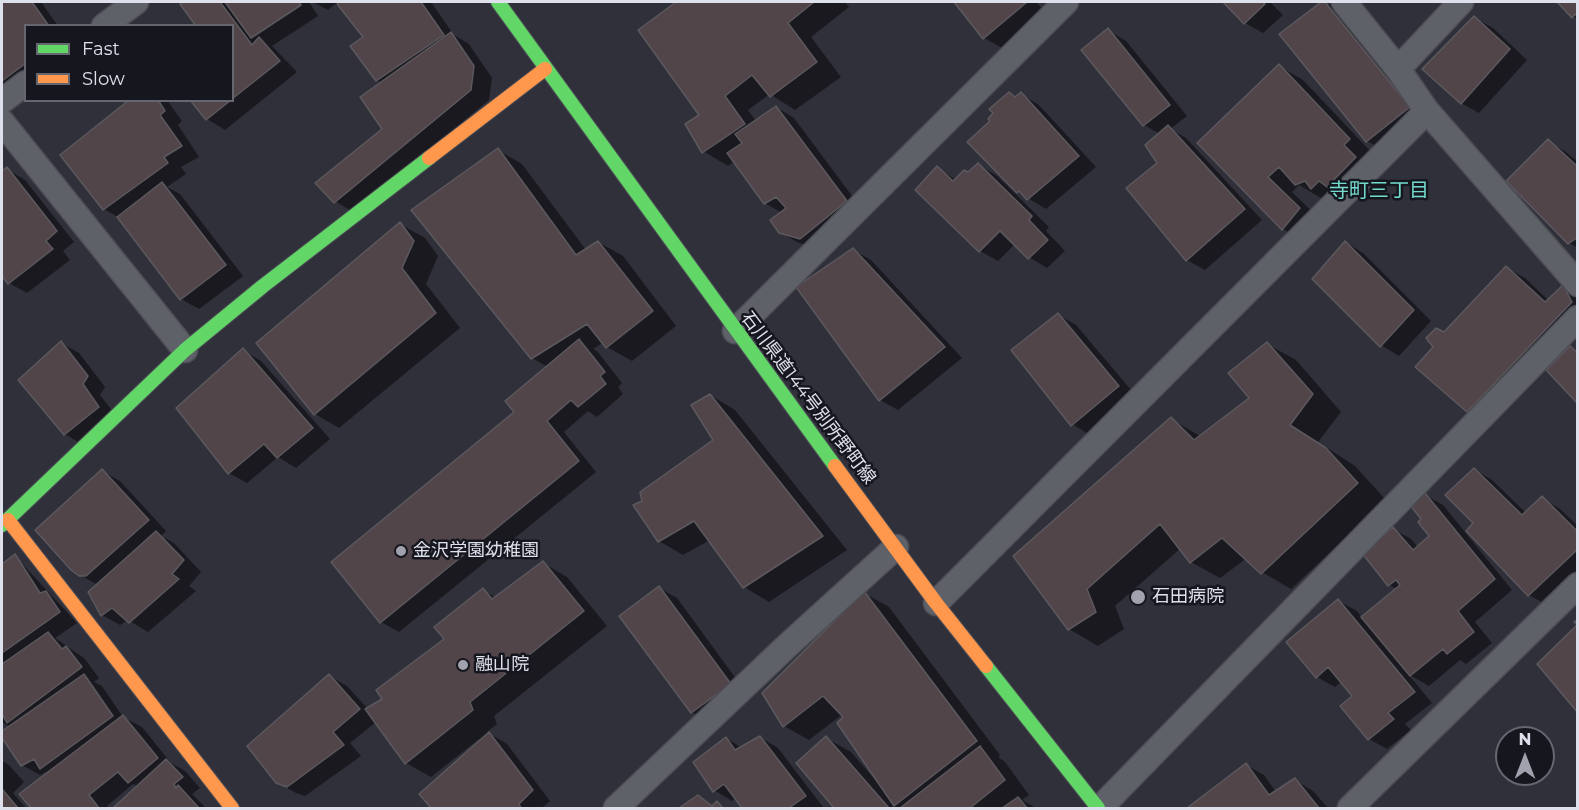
<!DOCTYPE html>
<meta charset="utf-8">
<style>
body{margin:0}
#map{position:relative;width:1579px;height:810px;overflow:hidden;background:#2f303a;font-family:Montserrat,sans-serif}
canvas{display:block}
.frame{position:absolute;inset:0;border:3px solid #dee0ec;pointer-events:none}
.legend{position:absolute;left:24px;top:24px;width:210px;height:78px;box-sizing:border-box;background:#15161e;border:2px solid #656770;margin:0;padding:8px 10px;list-style:none;font-size:18px;color:#dee0ec}
.legend li{display:flex;align-items:center;gap:12px;height:30px}
.legend b{width:30px;border:2px solid #656770}
.north{position:absolute;left:1495px;top:726px;width:60px;height:60px;box-sizing:border-box;background:#15161e;border:2px solid #656770;border-radius:50%;rotate:0deg;font-size:16px;font-weight:700;line-height:24px;text-align:center;color:#dee0ec}
.north::after{content:'';display:block;margin:auto;width:21px;height:27px;background:#a1a2ae;clip-path:polygon(50% 0,100% 100%,50% 72%,0 100%)}
</style>
<div id="map">
<canvas width="1579" height="810"></canvas>
<div class="frame"></div>
<ul class="legend">
<li><b style="height:8px;background:#63d668"></b>Fast</li>
<li><b style="height:8px;background:#ff974d"></b>Slow</li>
</ul>
<div class="north">N</div>
</div>
<script>
const ctx = document.querySelector('canvas').getContext('2d');
ctx.lineJoin = 'round';
function paint(path, color) { ctx.fillStyle = color; ctx.fill(path, 'evenodd'); }
const toPath = rows => new Path2D(rows.map(r => 'M' + r).join(''));
function trace(path, color, width, dash) { ctx.strokeStyle = color; ctx.lineWidth = width; ctx.lineCap = dash ? 'butt' : 'round'; ctx.setLineDash(dash || []); ctx.stroke(path); }
function label(font, color, halo, rows, align = 'center') {
  ctx.font = font + ' Montserrat,"Noto Sans JP",sans-serif'; ctx.lineWidth = 5; ctx.setLineDash([]); ctx.textBaseline = 'middle'; ctx.strokeStyle = halo; ctx.fillStyle = color; for (const [text, x, y, turn = 0] of rows) {
    ctx.save(); ctx.translate(x, y); ctx.rotate((+turn || 0) * Math.PI / 180); ctx.textAlign = isNaN(turn) ? turn : align; if (halo) ctx.strokeText(text, 0, 0); ctx.fillText(text, 0, 0); ctx.restore();
  }
}
const shadow = toPath([
 [2,2,41,2,58,26,26,26,26,87,2,87],
 [186,2,309,2,318,16,272,46,297,72,225,130,207,119,192,100,232,100,232,26,182,5],
 [313,2,431,2,454,35,469,44,492,78,489,100,353,212,335,201,384,129,382,83,377,80,365,37,340,7,335,4,328,10],
 [678,2,845,2,849,7,811,37,841,77,795,110,770,94,748,110,756,121,776,107,794,118,864,212,818,248,799,243,780,232,782,213,765,203,735,161,728,166,703,151,701,115,640,30],
 [956,2,1036,2,1045,12,1002,48,984,38],
 [1225,2,1270,2,1283,15,1263,33,1245,23],
 [1324,2,1342,12,1427,118,1385,151,1367,141,1282,34],
 [1559,2,1578,2,1578,19,1573,16],
 [1475,18,1493,28,1527,60,1479,113,1461,103],
 [1108,30,1126,41,1187,116,1170,129,1186,138,1262,220,1205,270,1187,260,1128,188,1159,164,1160,134,1144,125],
 [1279,66,1303,80,1373,154,1327,196,1321,198,1299,185,1292,192,1324,223,1307,243,1283,229,1199,143],
 [1021,94,1039,105,1096,167,1046,209,1018,192,992,121],
 [132,100,167,100,182,121,178,125,199,157,181,167,186,174,167,187,180,194,243,276,199,309,181,299,120,218,104,209],
 [1548,141,1566,152,1578,162,1578,248,1569,243],
 [498,150,522,164,586,250,598,242,623,256,676,326,632,361,607,347,604,342,593,349,597,351,622,383,618,387,623,394,597,417,588,411,564,432,596,472,399,632,381,622,516,412,548,367,532,358],
 [978,165,996,175,1049,227,1046,231,1065,251,1047,268,1029,257,1015,244,998,261,980,251,917,189,937,168,955,179,968,174],
 [7,169,25,180,74,242,63,251,70,260,27,293,9,283,2,273,2,173],
 [400,224,425,238,438,256,426,284,460,328,339,428,315,414],
 [1345,242,1363,253,1431,321,1399,356,1381,345],
 [853,250,871,260,962,358,898,410,880,400],
 [1507,268,1525,278,1549,301,1564,287,1578,295,1578,325,1485,421,1467,410,1444,334],
 [1058,315,1076,325,1137,397,1090,435,1072,424],
 [61,343,79,353,105,387,100,395,117,417,83,445,65,434,20,380],
 [1267,344,1296,360,1341,412,1318,442,1355,466,1386,500,1291,589,1262,572,1247,558,1220,578,1191,562,1181,548,1115,606,1124,629,1098,646,1069,629,1015,556,1171,419,1200,436,1251,398],
 [243,350,261,361,330,439,296,468,278,457,247,483,229,473],
 [710,395,735,410,847,550,769,602,744,587,710,540,683,555,659,541,644,502,715,440],
 [1474,469,1492,480,1526,513,1542,498,1560,509,1578,526,1578,576,1547,605,1529,595,1475,523],
 [102,471,120,481,166,531,161,536,174,543,201,572,189,586,196,591,148,632,128,620,120,625,102,615,98,585,80,575],
 [1425,495,1443,505,1512,590,1475,622,1492,643,1466,664,1460,660,1429,686,1408,674,1432,703,1405,724,1411,730,1387,749,1369,739,1354,696,1342,681,1335,687,1317,677,1339,601,1357,611,1362,618,1397,589,1389,585,1393,529,1411,539,1418,547,1431,536,1423,520],
 [15,556,77,623,55,638,84,658,99,678,94,682,102,686,123,717,142,727,171,763,185,771,200,788,192,794,206,808,115,808,137,790,138,786,133,784,107,806,109,808,33,808,21,794,51,772,50,770,40,775,22,765,2,735,10,727,2,722,2,574],
 [543,563,567,577,607,626,494,716,497,724,487,732,507,744,550,801,542,808,433,808,421,794,481,741,479,739,431,777,406,763,376,722,350,743,361,756,305,796,296,793,277,782,329,676,347,686,368,709,384,699,446,640,483,590,496,598],
 [659,588,677,598,748,695,710,723,692,712,621,617],
 [864,593,889,607,1000,755,998,757,1005,762,1029,795,1022,800,1036,808,836,808,798,763,826,738,851,752,877,782,879,781,843,714,809,740,784,726,764,693],
 [760,737,778,748,823,807,821,808,744,808,736,798,732,801,714,790,726,738,742,748],
 [2,761,9,765,24,782,13,793,26,808,2,808],
 [1246,765,1264,775,1276,792,1295,780,1313,791,1328,808,1189,808],
 [698,797,714,806,717,803,726,808,682,808]
]);
const building = toPath([
 [2,2,32,2,49,26,26,26,26,63,2,81,2,2],
 [184,2,220,2,252,45,259,37,280,61,232,99,232,26,196,26,180,4,184,2],
 [225,2,299,2,301,5,251,38,225,2],
 [340,2,421,2,444,35,376,81,350,46,363,37,337,4,340,2],
 [676,2,814,2,788,23,817,62,770,97,752,75,725,96,745,124,702,153,685,124,699,115,638,30,676,2],
 [954,2,1027,2,983,39,954,2],
 [1223,2,1263,2,1265,4,1244,24,1223,2],
 [1321,2,1325,2,1410,107,1366,142,1279,34,1321,2],
 [1557,2,1578,2,1578,17,1575,14,1572,18,1557,2],
 [1474,16,1510,49,1461,104,1422,69,1474,16],
 [1108,28,1170,105,1143,126,1081,50,1108,28],
 [451,32,474,66,471,90,334,203,315,183,382,129,360,97,451,32],
 [1279,64,1350,139,1344,145,1356,157,1327,187,1319,181,1311,189,1305,181,1295,185,1279,167,1268,177,1300,208,1282,230,1197,143,1279,64],
 [1009,92,1015,97,1021,92,1079,156,1027,200,1019,191,1017,193,967,142,990,121,988,119,993,113,989,109,1009,92],
 [129,100,158,100,165,111,160,115,182,146,164,157,168,163,103,210,60,155,129,100],
 [190,100,231,100,206,120,190,100],
 [776,106,847,201,800,239,779,233,770,220,786,208,776,197,764,204,727,153,742,143,735,134,776,106],
 [1168,125,1245,209,1186,261,1126,188,1157,163,1145,145,1168,125],
 [1548,139,1578,167,1578,237,1568,244,1506,181,1548,139],
 [498,148,576,255,598,241,653,311,606,348,587,324,531,359,411,210,498,148],
 [978,163,1032,216,1029,220,1048,240,1028,259,1000,231,979,252,915,190,937,166,953,181,964,170,968,172,978,163],
 [7,167,57,231,46,241,53,249,8,284,2,276,2,171,7,167],
 [162,182,226,265,180,300,117,217,162,182],
 [400,222,414,241,402,268,436,313,314,415,256,343,400,222],
 [1345,241,1414,310,1380,347,1312,279,1345,241],
 [853,248,945,347,879,401,796,287,853,248],
 [1506,266,1545,302,1563,285,1572,302,1467,412,1415,367,1433,347,1426,338,1436,328,1444,332,1506,266],
 [1058,313,1119,386,1071,426,1011,350,1058,313],
 [579,339,605,372,600,376,606,384,578,407,571,400,547,421,579,461,380,623,331,562,514,412,505,401,579,339],
 [61,341,88,376,83,384,99,407,64,435,18,380,61,341],
 [1267,342,1313,394,1290,425,1326,448,1358,483,1261,574,1222,538,1190,563,1160,524,1087,589,1096,612,1068,630,1013,556,1171,417,1194,440,1249,398,1228,373,1267,342],
 [1570,346,1578,353,1578,404,1546,370,1570,346],
 [243,348,313,428,277,458,264,444,228,474,176,408,243,348],
 [710,394,823,536,743,588,694,521,658,542,633,505,642,501,640,492,713,440,691,405,710,394],
 [1474,468,1522,515,1542,496,1578,532,1578,549,1528,596,1466,531,1473,523,1445,495,1474,468],
 [102,469,149,520,86,576,79,576,71,570,35,530,102,469],
 [1425,493,1495,579,1458,611,1474,632,1447,654,1443,649,1410,676,1361,617,1400,585,1396,580,1388,586,1362,553,1393,527,1413,550,1429,536,1418,522,1421,519,1410,505,1425,493],
 [156,531,184,560,172,574,179,579,129,623,112,608,101,616,88,592,156,531],
 [15,554,40,593,46,591,60,612,2,653,2,564,15,554],
 [543,561,584,611,470,702,473,710,405,764,365,709,382,699,376,690,444,639,434,627,483,588,492,599,543,561],
 [659,586,731,684,691,713,619,616,659,586],
 [864,591,977,741,894,806,837,723,843,717,823,696,783,727,762,693,864,591],
 [1338,599,1415,692,1388,713,1394,719,1368,740,1340,706,1352,696,1328,667,1316,678,1286,642,1338,599],
 [1578,619,1578,713,1537,664,1577,625,1574,622,1578,619],
 [48,632,62,649,66,646,82,667,7,723,2,714,2,664,48,632],
 [84,674,113,716,40,769,34,759,21,766,2,738,2,731,84,674],
 [329,674,360,709,333,732,344,745,287,787,276,783,247,746,329,674],
 [123,715,158,758,128,783,118,772,89,795,99,808,31,808,19,794,123,715],
 [489,732,533,790,519,804,521,808,431,808,419,794,489,732],
 [760,736,806,796,789,808,742,808,724,784,713,792,693,762,726,737,735,750,760,736],
 [826,736,889,808,834,808,796,763,826,736],
 [980,746,1005,780,970,808,900,808,980,746],
 [166,759,183,777,174,784,176,788,178,785,199,808,113,808,166,759],
 [1246,763,1269,795,1295,778,1319,808,1187,808,1246,763],
 [2,789,18,808,2,808,2,789],
 [698,795,712,806,717,801,723,808,679,808,698,795],
 [1018,797,1027,808,1002,808,1018,797]
]);
const lane = toPath([
 [1344,2,1398,69,1427,111,1578,284],
 [104,26,136,2],
 [1398,69,1461,2],
 [2,101,26,83],
 [2,122,185,350],
 [735,331,1066,2],
 [936,603,1427,111],
 [616,808,788,645,896,547],
 [1100,808,1578,318],
 [1350,808,1578,585]
]);
const fast = toPath([
 [498,2,835,466],
 [2,525,185,350,263,286,429,158],
 [986,666,1098,808]
]);
const slow = toPath([
 [429,158,545,69],
 [835,466,936,603,986,666],
 [8,520,232,808]
]);
const markers = [
 [401,551,6,"#a1a2ae"],
 [1138,597,8,"#a1a2ae"],
 [463,665,6,"#a1a2ae"]
];
const streetNames = [
 ["石川県道144号別所野町線",808,398,53]
];
const poiNames = [
 ["金沢学園幼稚園",413,551],
 ["石田病院",1152,597],
 ["融山院",475,665]
];
const neighbourhoodNames = [
 ["寺町三丁目",1379,191]
];
paint(shadow, '#0007');
paint(building, '#51454a');
trace(building, '#5c595e', 1.5);
trace(lane, '#4c4d55', 27);
trace(fast, '#4c4d55', 16);
trace(slow, '#4c4d55', 16);
trace(lane, '#5f6168', 24);
trace(fast, '#63d668', 14);
trace(slow, '#ff974d', 14);
for (const [x, y, r, color] of markers) { const dot = new Path2D(); dot.arc(x, y, r, 0, 2 * Math.PI); ctx.fillStyle = color; ctx.fill(dot); trace(dot, '#15161e', 2); }
label('18px', '#dee0ec', '#15161e', streetNames);
label('18px', '#dee0ec', '#15161e', poiNames, 'left');
label('20px', '#73dbce', '#15161e', neighbourhoodNames);
</script>
